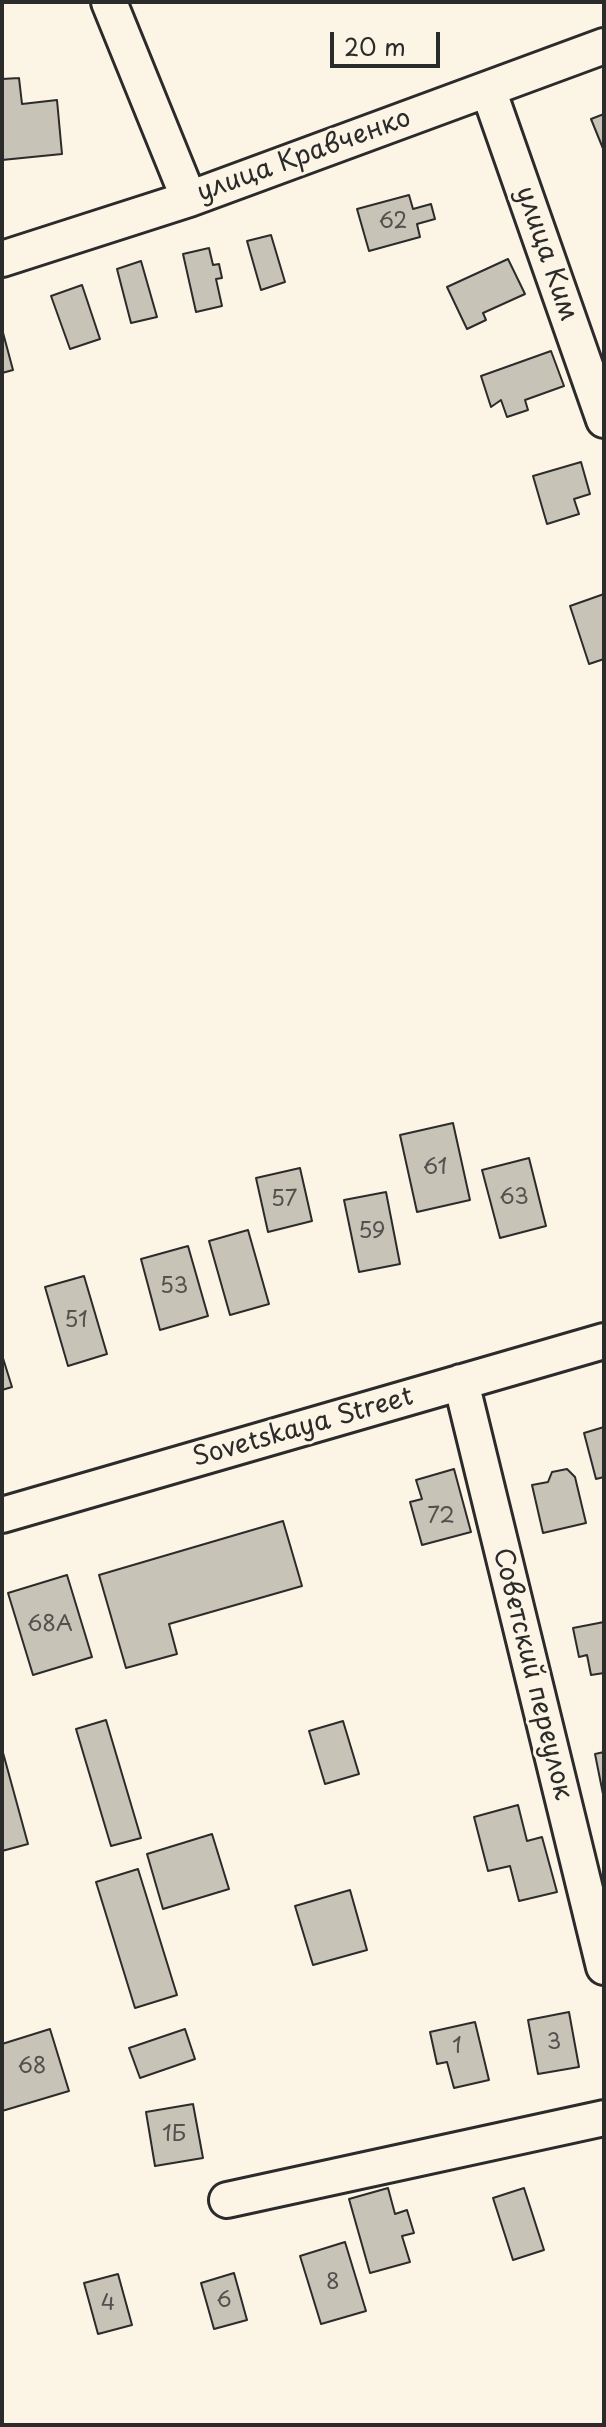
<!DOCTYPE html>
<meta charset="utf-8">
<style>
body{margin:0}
#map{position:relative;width:606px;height:2427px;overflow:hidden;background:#fcf5e5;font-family:"Playpen Sans",sans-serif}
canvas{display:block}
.frame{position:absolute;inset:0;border:4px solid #2b2b2b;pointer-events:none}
.scale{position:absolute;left:330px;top:32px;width:110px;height:36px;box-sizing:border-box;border:4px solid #2b2b2b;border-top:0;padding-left:10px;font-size:24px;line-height:28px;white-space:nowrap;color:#2b2b2b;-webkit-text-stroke:6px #fcf5e5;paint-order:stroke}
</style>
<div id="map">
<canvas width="606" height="2427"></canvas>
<div class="frame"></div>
<div class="scale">20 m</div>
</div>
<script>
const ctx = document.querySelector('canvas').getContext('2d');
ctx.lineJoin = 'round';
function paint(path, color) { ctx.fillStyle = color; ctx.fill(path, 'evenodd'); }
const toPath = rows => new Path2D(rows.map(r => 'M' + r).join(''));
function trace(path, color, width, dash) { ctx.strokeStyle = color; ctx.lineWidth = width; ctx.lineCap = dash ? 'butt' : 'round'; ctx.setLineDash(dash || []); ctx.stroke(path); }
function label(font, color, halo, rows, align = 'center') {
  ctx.font = font + ' "Playpen Sans",sans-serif'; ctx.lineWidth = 6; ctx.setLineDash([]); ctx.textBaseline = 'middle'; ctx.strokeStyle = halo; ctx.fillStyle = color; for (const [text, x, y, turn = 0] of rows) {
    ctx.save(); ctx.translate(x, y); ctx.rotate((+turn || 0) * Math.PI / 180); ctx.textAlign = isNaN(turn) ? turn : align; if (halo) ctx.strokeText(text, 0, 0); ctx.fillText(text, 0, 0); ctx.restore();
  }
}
const building = toPath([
 [19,78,22,104,57,100,62,154,2,160,2,79,19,78],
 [604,114,604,151,591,119,604,114],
 [409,195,413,209,431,204,435,219,417,224,420,237,369,251,357,209,409,195],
 [271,235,285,282,261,290,247,241,271,235],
 [209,248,213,265,219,264,222,278,216,279,222,306,196,312,183,254,209,248],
 [508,259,525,294,483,313,486,320,467,329,447,287,508,259],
 [141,261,157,317,131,323,117,269,141,261],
 [82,285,100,339,70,349,51,296,82,285],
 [2,329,13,370,2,373,2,329],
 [551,351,564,386,525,400,528,410,507,417,501,400,491,407,481,376,551,351],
 [581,462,590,494,574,499,579,514,547,524,533,476,581,462],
 [604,594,604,659,589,664,570,606,604,594],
 [453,1123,470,1200,417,1212,400,1135,453,1123],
 [529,1158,546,1226,500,1238,482,1170,529,1158],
 [300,1168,312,1221,268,1232,256,1178,300,1168],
 [386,1192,400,1264,359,1272,344,1200,386,1192],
 [248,1230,269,1304,230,1315,209,1241,248,1230],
 [188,1246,208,1316,160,1330,141,1259,188,1246],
 [84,1276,107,1354,68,1366,45,1287,84,1276],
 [2,1355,12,1387,2,1390,2,1355],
 [604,1427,604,1477,596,1479,584,1433,604,1427],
 [454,1469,471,1532,422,1545,410,1502,422,1499,416,1480,454,1469],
 [567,1469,575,1477,586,1523,543,1533,532,1485,548,1482,552,1472,567,1469],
 [283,1521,302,1586,169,1624,177,1654,126,1668,99,1575,283,1521],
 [67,1575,92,1657,33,1675,8,1593,67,1575],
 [604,1622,604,1673,591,1675,587,1655,579,1657,573,1628,604,1622],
 [106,1720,141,1838,111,1846,76,1729,106,1720],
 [343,1721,359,1774,325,1784,309,1731,343,1721],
 [2,1749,28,1844,2,1851,2,1749],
 [604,1752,604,1794,603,1794,595,1754,604,1752],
 [518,1805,527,1841,542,1837,557,1892,519,1901,510,1866,488,1871,474,1817,518,1805],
 [212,1834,229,1889,163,1909,147,1854,212,1834],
 [138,1869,177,1995,135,2008,96,1882,138,1869],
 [350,1890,367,1950,313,1965,295,1906,350,1890],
 [569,2012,579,2067,538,2074,528,2020,569,2012],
 [475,2022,489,2080,454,2088,447,2062,437,2064,430,2032,475,2022],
 [50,2029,69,2091,2,2111,2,2044,50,2029],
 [185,2029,195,2059,140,2078,129,2048,185,2029],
 [193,2104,203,2158,155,2166,146,2112,193,2104],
 [388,2188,395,2214,407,2210,414,2233,402,2236,410,2262,370,2273,349,2199,388,2188],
 [524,2188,544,2250,513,2260,493,2198,524,2188],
 [345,2242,366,2311,321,2324,300,2256,345,2242],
 [234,2273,247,2320,214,2329,201,2283,234,2273],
 [118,2274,132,2325,98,2334,84,2283,118,2274]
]);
const street = toPath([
 [109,2,189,199],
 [488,89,604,420],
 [2,259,189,199,604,46],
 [461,1382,604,1967],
 [2,1515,604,1341],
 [227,2200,604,2118]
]);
const numberNames = [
 ["62",393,222],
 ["61",435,1168],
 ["63",514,1198],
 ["57",284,1200],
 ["59",372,1232],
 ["53",174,1287],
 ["51",76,1321],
 ["72",441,1517],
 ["68А",50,1625],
 ["3",554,2043],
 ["1",457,2047],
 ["68",32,2067],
 ["1Б",174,2135],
 ["8",333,2283],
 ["6",224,2301],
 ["4",108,2304]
];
const streetNames = [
 ["улица Кравченко",304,156,-20],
 ["улица Ким",546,254,71],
 ["Sovetskaya Street",303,1428,-16],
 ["Советский переулок",532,1674,76]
];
paint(building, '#c8c3b7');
trace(building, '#2b2b2b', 2);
trace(street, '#2b2b2b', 40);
trace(street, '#fcf5e5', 34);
label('22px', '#52514e', null, numberNames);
label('26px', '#2b2b2b', '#fcf5e5', streetNames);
</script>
